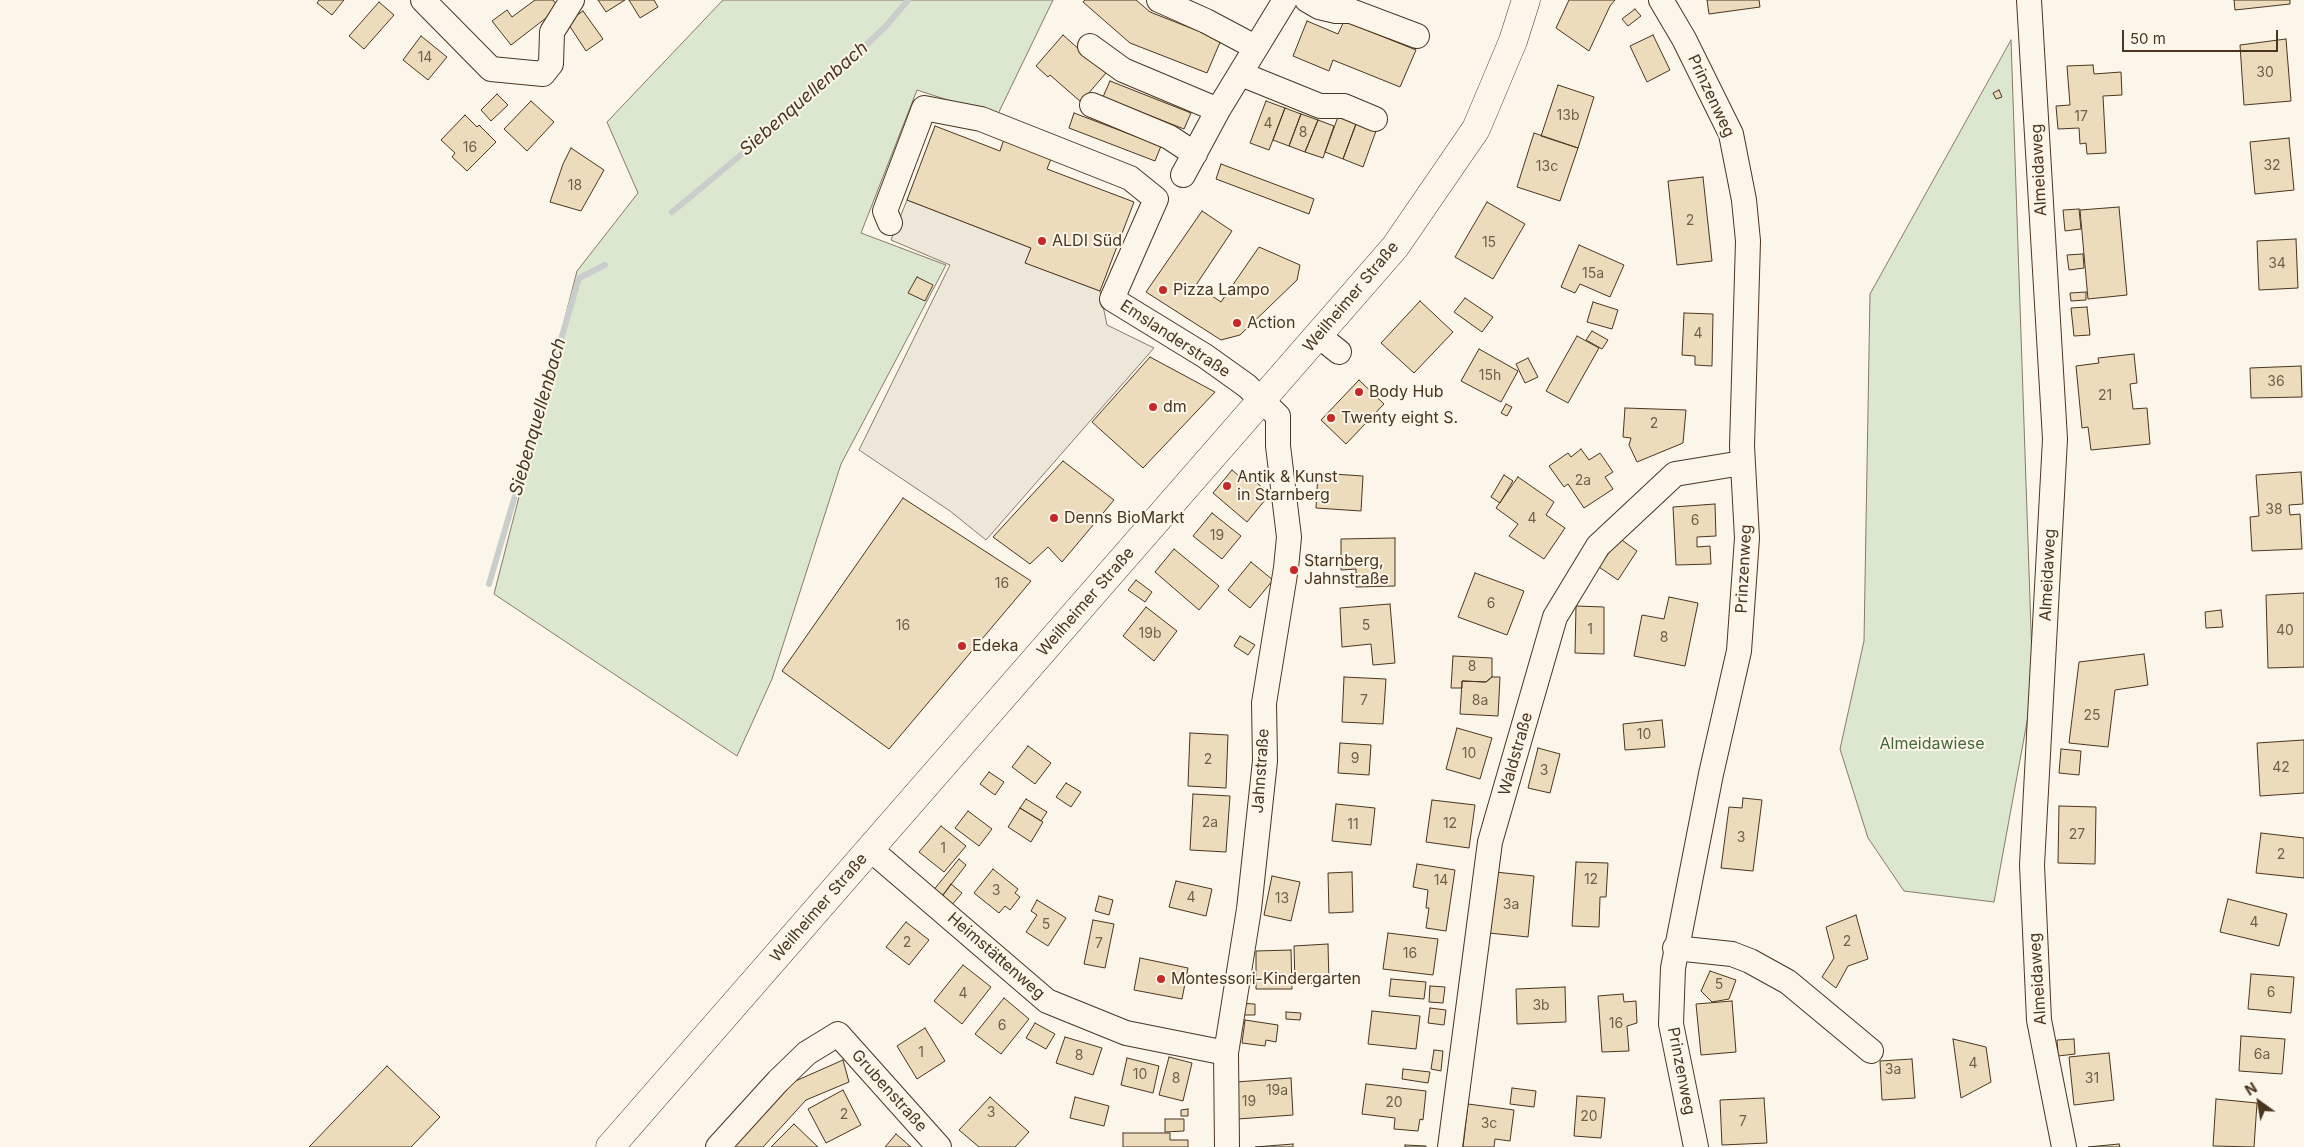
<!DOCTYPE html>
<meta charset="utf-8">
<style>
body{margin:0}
#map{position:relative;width:2304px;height:1147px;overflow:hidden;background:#fbf6e9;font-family:Inter,sans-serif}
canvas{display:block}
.north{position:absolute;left:2234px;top:1077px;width:50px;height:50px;-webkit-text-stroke:4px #fbf6e9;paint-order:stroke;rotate:328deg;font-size:14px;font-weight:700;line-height:20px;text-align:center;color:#4a3520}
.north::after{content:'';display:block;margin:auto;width:18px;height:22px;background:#4a3520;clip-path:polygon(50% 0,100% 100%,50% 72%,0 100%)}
.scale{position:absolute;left:2122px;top:30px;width:156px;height:22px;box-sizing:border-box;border:2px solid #4a3520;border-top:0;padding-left:6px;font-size:15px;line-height:18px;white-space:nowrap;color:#4a3520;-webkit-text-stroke:4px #fbf6e9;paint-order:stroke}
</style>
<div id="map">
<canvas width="2304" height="1147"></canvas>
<div class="north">N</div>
<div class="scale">50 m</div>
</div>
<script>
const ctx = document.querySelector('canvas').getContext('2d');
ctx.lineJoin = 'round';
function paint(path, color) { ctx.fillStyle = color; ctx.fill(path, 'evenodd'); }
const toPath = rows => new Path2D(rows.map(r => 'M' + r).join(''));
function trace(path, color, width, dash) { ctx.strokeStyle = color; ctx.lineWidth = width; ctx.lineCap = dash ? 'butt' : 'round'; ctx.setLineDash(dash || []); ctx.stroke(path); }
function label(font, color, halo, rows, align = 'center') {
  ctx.font = font + ' Inter,sans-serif'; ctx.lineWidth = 4; ctx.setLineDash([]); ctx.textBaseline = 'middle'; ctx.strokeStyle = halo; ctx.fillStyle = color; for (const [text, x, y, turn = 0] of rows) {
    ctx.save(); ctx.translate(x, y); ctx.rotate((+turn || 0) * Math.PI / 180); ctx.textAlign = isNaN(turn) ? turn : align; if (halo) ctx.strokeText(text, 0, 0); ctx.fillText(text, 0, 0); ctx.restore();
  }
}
const green = toPath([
 [723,0,1053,0,997,116,917,90,861,233,946,265,841,464,772,679,737,756,494,594,577,271,638,193,607,122,723,0],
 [2011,40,2033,689,1994,902,1904,891,1868,838,1840,749,1864,641,1870,294,2011,40]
]);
const parking = toPath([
 [907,200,1031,248,1026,263,1100,291,1107,325,1154,348,986,540,950,511,859,450,950,265,891,240,907,200]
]);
const stream = toPath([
 [672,212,812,96,886,26,908,0],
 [489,584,579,278,605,265]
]);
const building = toPath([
 [319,0,344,0,332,15,317,3,319,0],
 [535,0,553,0,559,8,511,45,492,21,507,10,512,17,535,0],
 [598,0,625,0,606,12,598,0],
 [629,0,654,0,658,7,640,18,629,0],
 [1085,0,1136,0,1150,12,1221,40,1207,73,1130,43,1083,2,1085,0],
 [1569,0,1615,0,1610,6,1589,51,1556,28,1569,0],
 [1707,0,1759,0,1760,7,1709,14,1707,0],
 [2234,0,2290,0,2290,4,2235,10,2234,0],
 [379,2,394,15,364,49,349,36,379,2],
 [1635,9,1641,16,1628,26,1622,19,1635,9],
 [583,11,603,39,586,51,567,22,583,11],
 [1307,21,1338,34,1344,21,1416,50,1400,87,1333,60,1329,71,1293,56,1307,21],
 [1063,35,1106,73,1081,102,1050,75,1048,77,1036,66,1063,35],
 [1653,35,1670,70,1647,82,1630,46,1653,35],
 [421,36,447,57,428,80,403,60,421,36],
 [2286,39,2291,101,2244,105,2240,45,2286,39],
 [2093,65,2094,74,2121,72,2122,95,2103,96,2106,153,2087,154,2086,143,2080,144,2079,128,2058,129,2056,106,2070,105,2067,66,2093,65],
 [1110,81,1191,113,1184,129,1103,97,1110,81],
 [1558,85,1594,97,1578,148,1541,136,1558,85],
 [1999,90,2002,97,1996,99,1993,93,1999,90],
 [497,94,508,105,491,121,481,110,497,94],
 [531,101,554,122,527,151,504,129,531,101],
 [1266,101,1285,108,1269,150,1250,143,1266,101],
 [1285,108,1301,114,1289,146,1273,140,1285,108],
 [1074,113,1161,146,1155,161,1069,128,1074,113],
 [1301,114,1318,120,1305,152,1289,146,1301,114],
 [465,115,477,127,479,125,496,142,467,171,452,157,455,153,441,140,465,115],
 [1338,117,1356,124,1343,159,1325,152,1338,117],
 [1318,120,1334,126,1323,158,1305,152,1318,120],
 [1356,124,1376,131,1363,167,1343,159,1356,124],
 [935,126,1000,151,1006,133,1054,151,1047,169,1134,202,1100,291,1025,263,1031,248,907,200,935,126],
 [1534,133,1578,148,1560,201,1517,187,1534,133],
 [2289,138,2294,190,2255,194,2250,142,2289,138],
 [571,148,604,170,581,211,550,202,563,164,571,148],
 [1221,164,1314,199,1309,214,1216,179,1221,164],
 [1703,177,1712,261,1677,265,1668,181,1703,177],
 [1487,202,1525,224,1493,279,1455,257,1487,202],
 [2119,207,2127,295,2088,299,2080,210,2119,207],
 [2079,209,2081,229,2065,231,2063,210,2079,209],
 [1202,211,1232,231,1196,285,1221,302,1259,247,1300,265,1297,280,1240,335,1221,340,1146,292,1202,211],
 [2296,239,2298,288,2259,290,2257,241,2296,239],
 [1579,245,1624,265,1610,297,1580,284,1575,293,1561,287,1579,245],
 [2083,254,2084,268,2069,270,2067,255,2083,254],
 [917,277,933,285,925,301,908,293,917,277],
 [2086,292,2086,300,2071,301,2070,293,2086,292],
 [1465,298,1493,317,1482,332,1454,312,1465,298],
 [1420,301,1453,332,1414,373,1381,343,1420,301],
 [1593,302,1618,310,1612,329,1587,322,1593,302],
 [2087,307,2090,335,2074,336,2071,308,2087,307],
 [1684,313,1713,314,1712,366,1695,365,1695,356,1682,355,1684,313],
 [1592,331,1608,340,1602,349,1586,340,1592,331],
 [1577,336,1599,348,1568,403,1546,391,1577,336],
 [1479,349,1518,371,1501,402,1461,381,1479,349],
 [2134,354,2137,383,2130,384,2133,409,2147,408,2150,444,2091,450,2088,427,2082,428,2076,366,2099,363,2098,358,2134,354],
 [1150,357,1215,392,1143,468,1092,422,1150,357],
 [1528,358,1538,377,1525,383,1516,364,1528,358],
 [2301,366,2302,397,2251,398,2250,368,2301,366],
 [1359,380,1384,404,1346,444,1321,420,1359,380],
 [1506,404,1512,407,1507,416,1501,413,1506,404],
 [1625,408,1686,410,1683,443,1637,462,1629,445,1631,438,1623,437,1625,408],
 [1581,449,1589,460,1600,453,1613,472,1605,477,1613,489,1584,508,1568,484,1564,487,1549,466,1568,453,1571,457,1581,449],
 [1063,461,1114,500,1062,562,1048,547,1030,564,993,537,1063,461],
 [1232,470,1247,483,1251,478,1270,494,1247,522,1213,493,1232,470],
 [2301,472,2303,504,2289,505,2290,515,2300,514,2302,549,2252,551,2250,517,2259,516,2256,475,2301,472],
 [1318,473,1363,476,1361,511,1316,508,1318,473],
 [1504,475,1513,481,1500,503,1491,497,1504,475],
 [1518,477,1554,502,1546,515,1565,528,1544,559,1509,536,1518,524,1496,508,1518,477],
 [903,498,1031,581,889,749,782,671,903,498],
 [1715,504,1716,536,1697,537,1697,547,1710,546,1711,564,1676,565,1673,507,1715,504],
 [1212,513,1241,536,1222,559,1193,536,1212,513],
 [1395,538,1395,586,1356,587,1356,569,1341,570,1341,539,1395,538],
 [1619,538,1637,551,1618,580,1599,567,1619,538],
 [1174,549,1219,586,1199,610,1155,572,1174,549],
 [1251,562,1273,580,1250,608,1228,590,1251,562],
 [1475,573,1524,591,1507,635,1458,617,1475,573],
 [1136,580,1152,592,1145,602,1128,590,1136,580],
 [2304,593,2304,667,2268,668,2266,595,2304,593],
 [1669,597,1698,603,1685,666,1634,656,1642,615,1664,619,1669,597],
 [1390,604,1395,663,1373,665,1371,644,1342,647,1340,608,1390,604],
 [1576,606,1604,607,1604,654,1575,653,1576,606],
 [1146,607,1177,631,1154,661,1123,636,1146,607],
 [2221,610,2223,627,2206,628,2205,612,2221,610],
 [1240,636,1255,645,1248,655,1234,646,1240,636],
 [2144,654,2148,685,2115,690,2108,747,2069,743,2079,662,2144,654],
 [1453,656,1492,658,1492,677,1486,682,1462,681,1462,688,1451,688,1453,656],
 [1344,677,1386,679,1383,724,1342,722,1344,677],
 [1492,677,1500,677,1498,716,1460,714,1462,681,1486,682,1492,677],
 [1662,720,1665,747,1625,750,1623,724,1662,720],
 [1457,728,1492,738,1480,779,1446,769,1457,728],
 [1190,733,1228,735,1226,788,1188,786,1190,733],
 [2304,740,2304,793,2260,796,2257,743,2304,740],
 [1340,743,1371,745,1369,775,1338,773,1340,743],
 [1028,746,1051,763,1035,784,1012,767,1028,746],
 [1538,748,1560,754,1550,793,1528,788,1538,748],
 [2061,749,2081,751,2079,775,2059,773,2061,749],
 [989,772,1004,782,995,795,980,784,989,772],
 [1066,783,1081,792,1071,807,1056,797,1066,783],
 [1193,794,1230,796,1226,852,1190,850,1193,794],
 [1743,798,1762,800,1753,871,1721,868,1729,807,1742,808,1743,798],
 [1026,799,1047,812,1041,821,1020,808,1026,799],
 [1432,800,1475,805,1469,848,1426,842,1432,800],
 [1336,804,1375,808,1371,845,1332,841,1336,804],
 [2059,806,2096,807,2095,864,2058,863,2059,806],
 [1020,808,1043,822,1031,842,1008,827,1020,808],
 [968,811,992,829,979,846,955,828,968,811],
 [941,826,966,846,944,872,919,852,941,826],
 [2261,833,2304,838,2304,878,2256,873,2261,833],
 [959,859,966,865,940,899,932,892,959,859],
 [1576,862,1608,863,1606,897,1600,897,1599,927,1572,926,1576,862],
 [1417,864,1455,870,1446,931,1426,928,1429,908,1426,908,1428,890,1413,887,1417,864],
 [993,869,1018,889,1015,893,1020,897,1010,910,1005,906,999,913,974,893,993,869],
 [1352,872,1353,912,1329,913,1328,873,1352,872],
 [1495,872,1534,876,1528,937,1489,933,1495,872],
 [1272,876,1300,882,1291,921,1264,915,1272,876],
 [1176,881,1212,889,1206,916,1169,907,1176,881],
 [951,884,962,893,950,907,940,899,951,884],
 [1099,896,1113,900,1109,915,1095,911,1099,896],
 [2228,899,2287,914,2279,946,2220,932,2228,899],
 [1037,900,1066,918,1048,946,1026,932,1037,915,1031,911,1037,900],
 [1856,915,1868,959,1848,966,1836,988,1822,977,1834,958,1826,927,1856,915],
 [1093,920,1114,924,1105,968,1084,964,1093,920],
 [906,922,929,940,909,965,886,947,906,922],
 [1388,933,1438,939,1433,975,1383,969,1388,933],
 [1328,944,1329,983,1295,984,1294,946,1328,944],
 [1291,950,1292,989,1256,989,1256,951,1291,950],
 [1140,958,1188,968,1182,999,1134,990,1140,958],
 [963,965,991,987,962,1024,934,1001,963,965],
 [1710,971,1736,980,1729,999,1712,1002,1701,991,1710,971],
 [2251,974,2294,977,2291,1013,2248,1009,2251,974],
 [1391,979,1426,982,1424,999,1389,996,1391,979],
 [1430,986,1445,987,1443,1003,1429,1002,1430,986],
 [1565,987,1566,1022,1517,1024,1516,989,1565,987],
 [1623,994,1624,1002,1636,1001,1637,1023,1627,1026,1629,1051,1602,1052,1598,996,1623,994],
 [1004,998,1029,1019,1001,1054,975,1034,1004,998],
 [1732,1001,1736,1052,1701,1055,1696,1004,1732,1001],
 [1237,1003,1255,1004,1255,1015,1237,1015,1237,1003],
 [1430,1008,1446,1010,1444,1025,1428,1023,1430,1008],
 [1372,1011,1420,1016,1416,1049,1368,1044,1372,1011],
 [1286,1012,1301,1013,1300,1020,1286,1019,1286,1012],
 [1245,1020,1278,1025,1276,1042,1266,1040,1265,1046,1242,1043,1245,1020],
 [1035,1023,1055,1034,1046,1049,1026,1038,1035,1023],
 [925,1028,945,1061,917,1079,897,1046,925,1028],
 [2241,1036,2285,1039,2282,1074,2239,1071,2241,1036],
 [1065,1037,1102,1048,1093,1075,1056,1063,1065,1037],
 [1953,1039,1986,1047,1991,1082,1961,1098,1953,1039],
 [2074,1039,2075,1054,2058,1056,2057,1040,2074,1039],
 [1434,1050,1443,1051,1441,1071,1431,1069,1434,1050],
 [2109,1053,2114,1100,2074,1105,2069,1057,2109,1053],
 [1169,1057,1192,1063,1183,1101,1159,1095,1169,1057],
 [1127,1058,1159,1066,1153,1093,1121,1085,1127,1058],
 [1912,1059,1915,1098,1882,1100,1880,1061,1912,1059],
 [843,1060,849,1082,806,1100,763,1147,733,1147,791,1083,843,1060],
 [387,1066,440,1117,411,1147,309,1147,387,1066],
 [1403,1069,1430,1072,1428,1083,1402,1079,1403,1069],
 [1291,1078,1293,1115,1238,1119,1236,1082,1291,1078],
 [1366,1084,1426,1091,1423,1120,1420,1119,1418,1131,1394,1129,1395,1118,1362,1114,1366,1084],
 [1512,1088,1536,1091,1534,1107,1510,1104,1512,1088],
 [843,1090,861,1125,826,1143,808,1109,843,1090],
 [1577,1096,1605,1098,1601,1138,1574,1136,1577,1096],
 [990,1097,1029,1132,1015,1147,979,1147,959,1130,990,1097],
 [1075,1097,1109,1106,1104,1126,1070,1118,1075,1097],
 [1764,1098,1767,1143,1722,1145,1720,1100,1764,1098],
 [2216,1099,2257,1103,2254,1147,2213,1146,2216,1099],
 [1468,1104,1514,1110,1510,1141,1495,1139,1494,1147,1463,1147,1468,1104],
 [1188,1109,1188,1116,1181,1116,1181,1110,1188,1109],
 [1165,1119,1184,1119,1184,1131,1165,1132,1165,1119],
 [794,1124,818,1147,771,1147,794,1124],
 [1123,1133,1170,1133,1170,1140,1188,1140,1188,1147,1123,1147,1123,1133],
 [896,1134,911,1147,885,1147,896,1134],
 [1293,1144,1293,1147,1255,1147,1293,1144],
 [2119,1144,2120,1147,2088,1147,2119,1144],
 [1405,1145,1426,1146,1426,1147,1405,1147,1405,1145]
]);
const minor = toPath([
 [423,0,491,69,543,74,551,64,552,32,572,0],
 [1159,0,1206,21,1255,47],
 [1307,0,1319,7,1336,11,1351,11,1417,36],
 [1661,0,1684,39,1731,134,1744,200,1748,241,1742,446,1747,538,1739,651,1711,774,1673,968,1671,1024,1696,1147],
 [2029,0,2055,439,2032,865,2039,1020,2064,1147],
 [1090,46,1123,70,1218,110],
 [1241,74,1320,106,1344,106,1375,119],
 [1092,105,1169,137,1195,154],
 [1183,175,1218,110,1285,0],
 [890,223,885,211,924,108,981,119,1130,178,1156,199,1112,299,1205,356,1247,386,1278,416,1278,446,1289,537,1286,568,1264,703,1265,761,1249,909,1226,1053,1227,1147],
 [1319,336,1339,352],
 [870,849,1047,1001,1126,1033,1226,1053],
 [1675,948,1732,954,1750,961,1788,982,1871,1051],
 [718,1147,778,1081,807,1053,838,1034,939,1147],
 [1450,1147,1490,842,1555,617,1598,546,1675,474,1742,463]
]);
const major = toPath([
 [610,1147,1395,247,1476,129,1513,41,1526,0]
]);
const markers = [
 [1042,241,5,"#c62828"],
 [1163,290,5,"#c62828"],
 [1237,323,5,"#c62828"],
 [1359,392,5,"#c62828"],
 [1153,407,5,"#c62828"],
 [1331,418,5,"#c62828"],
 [1227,486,5,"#c62828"],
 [1054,518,5,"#c62828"],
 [1294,570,5,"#c62828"],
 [962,646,5,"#c62828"],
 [1161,979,5,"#c62828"]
];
const numberNames = [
 ["14",425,58],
 ["30",2265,73],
 ["13b",1568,116],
 ["17",2081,117],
 ["4",1268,124],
 ["8",1303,133],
 ["16",470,148],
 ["32",2272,166],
 ["13c",1547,167],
 ["18",575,186],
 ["2",1690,221],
 ["15",1489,243],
 ["34",2277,264],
 ["15a",1593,274],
 ["4",1698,334],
 ["15h",1490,376],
 ["36",2276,382],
 ["21",2105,396],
 ["2",1654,424],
 ["2a",1583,481],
 ["38",2274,510],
 ["4",1532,519],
 ["6",1695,521],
 ["19",1217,536],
 ["16",1002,584],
 ["6",1491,604],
 ["16",903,626],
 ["5",1366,626],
 ["1",1590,630],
 ["40",2285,631],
 ["19b",1150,634],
 ["8",1664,638],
 ["8",1472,667],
 ["7",1364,701],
 ["8a",1480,701],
 ["25",2092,716],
 ["10",1644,735],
 ["10",1469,754],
 ["9",1355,759],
 ["2",1208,760],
 ["42",2281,768],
 ["3",1544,771],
 ["2a",1210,823],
 ["12",1450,824],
 ["11",1353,825],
 ["27",2077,835],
 ["3",1741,838],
 ["1",943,849],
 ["2",2281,855],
 ["12",1591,880],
 ["14",1441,881],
 ["3",996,891],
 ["4",1191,898],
 ["13",1282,899],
 ["3a",1511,905],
 ["4",2254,923],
 ["5",1046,925],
 ["2",1847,942],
 ["2",907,943],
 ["7",1099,944],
 ["16",1410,954],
 ["5",1719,985],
 ["6",2271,993],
 ["4",963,994],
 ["3b",1541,1006],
 ["16",1616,1024],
 ["6",1002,1026],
 ["1",921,1053],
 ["6a",2262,1055],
 ["8",1079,1056],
 ["4",1973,1064],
 ["3a",1893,1070],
 ["10",1140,1075],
 ["8",1176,1079],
 ["31",2092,1079],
 ["19a",1277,1091],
 ["19",1249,1102],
 ["20",1394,1103],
 ["3",991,1113],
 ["2",844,1115],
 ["20",1589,1117],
 ["7",1743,1122],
 ["3c",1489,1124]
];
const streetNames = [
 ["Prinzenweg",1711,96,65],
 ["Almeidaweg",2039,170,-93],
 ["Weilheimer Straße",1351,297,-50],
 ["Emslanderstraße",1175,339,33],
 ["Prinzenweg",1744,569,-87],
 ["Almeidaweg",2048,575,-87],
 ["Weilheimer Straße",1086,602,-49],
 ["Waldstraße",1516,754,-74],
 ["Jahnstraße",1261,771,-86],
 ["Weilheimer Straße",819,908,-49],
 ["Heimstättenweg",996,956,41],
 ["Almeidaweg",2038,979,-94],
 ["Prinzenweg",1681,1071,79],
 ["Grubenstraße",889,1091,48]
];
const poiNames = [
 ["ALDI Süd",1052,241],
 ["Pizza Lampo",1173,290],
 ["Action",1247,323],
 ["Body Hub",1369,392],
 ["dm",1163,407],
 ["Twenty eight S.",1341,418],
 ["Antik & Kunst",1237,477],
 ["in Starnberg",1237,495],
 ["Denns BioMarkt",1064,518],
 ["Starnberg,",1304,561],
 ["Jahnstraße",1304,579],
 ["Edeka",972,646],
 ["Montessori-Kindergarten",1171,979]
];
const parkNames = [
 ["Almeidawiese",1932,744]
];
const waterNames = [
 ["Siebenquellenbach",804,99,-41],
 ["Siebenquellenbach",538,417,-74]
];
paint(green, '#dce7d0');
trace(green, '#887966', 1);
paint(parking, '#ede7d9');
trace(parking, '#887966', 1);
trace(stream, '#c9cecd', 6);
paint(building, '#ecdcbc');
trace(building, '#4a3520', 1);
trace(minor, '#4a3520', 26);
trace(major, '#4a3520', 29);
trace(minor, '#fbf6e9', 24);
trace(major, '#fbf6e9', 28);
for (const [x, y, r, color] of markers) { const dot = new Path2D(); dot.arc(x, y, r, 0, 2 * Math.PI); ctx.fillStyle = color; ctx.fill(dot); trace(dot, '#fbf6e9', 2); }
label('14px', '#725f47', null, numberNames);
label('16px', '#4a3520', '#fbf6e9', streetNames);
label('16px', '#4a3520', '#fbf6e9', poiNames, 'left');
label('16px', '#436837', '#fbf6e9', parkNames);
label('italic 18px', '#4a3520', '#fbf6e9', waterNames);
</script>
